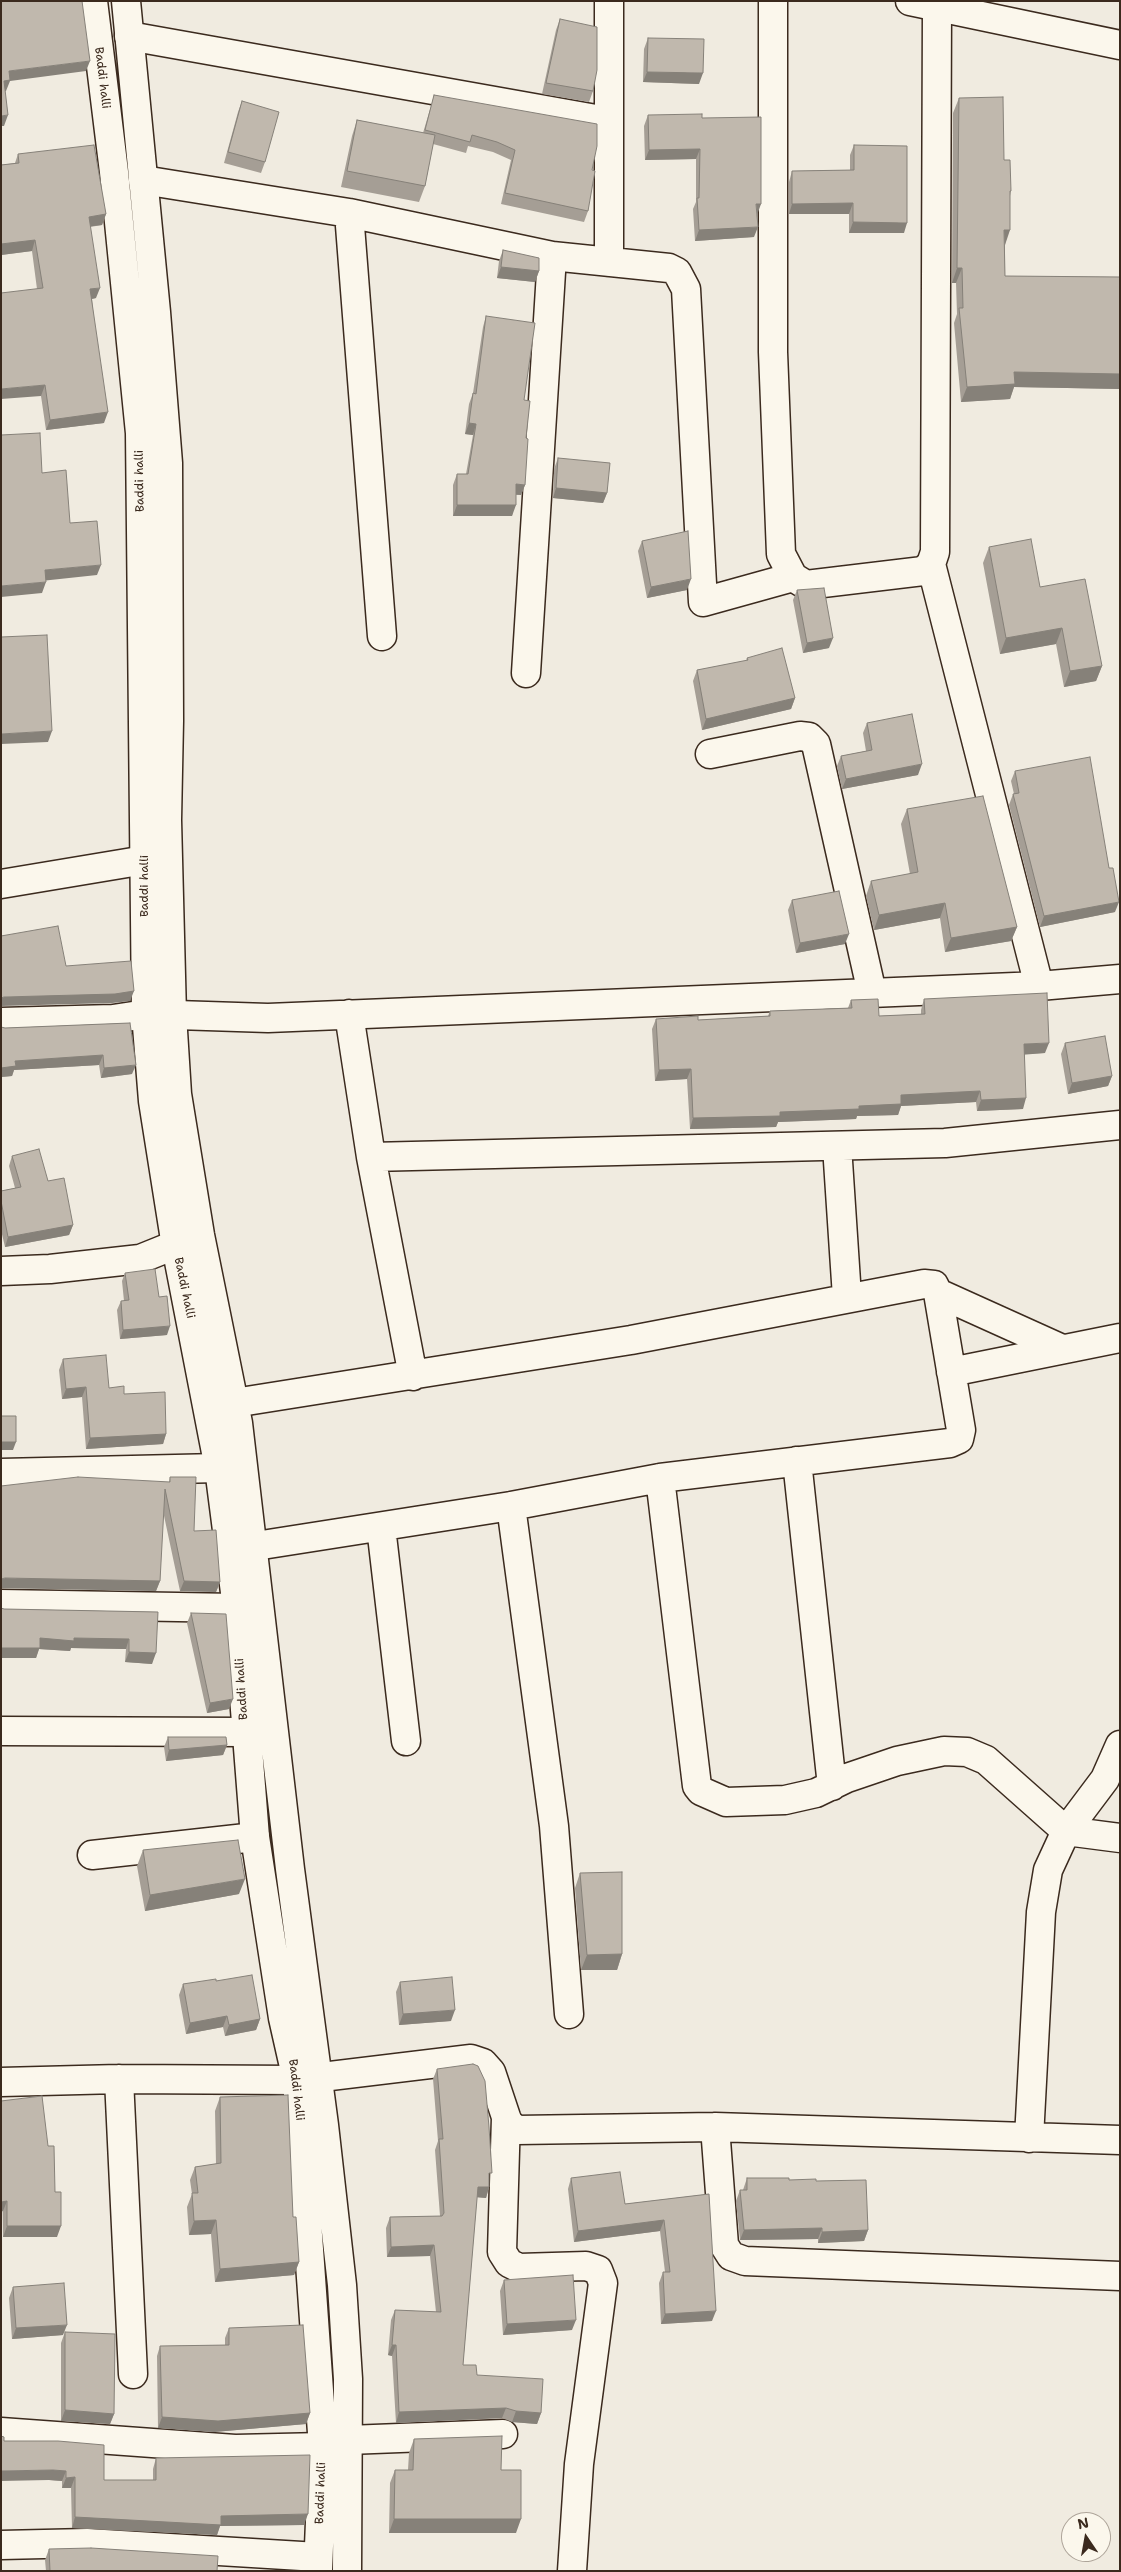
<!DOCTYPE html>
<style>
body{margin:0}
#map{position:relative;width:1121px;height:2572px;overflow:hidden;background:#f0ebe0;font-family:"Shantell Sans",sans-serif}
canvas{display:block}
.frame{position:absolute;inset:0;border:2px solid #3b2a1e;pointer-events:none}
.north{position:absolute;left:1061px;top:2512px;width:50px;height:50px;box-sizing:border-box;background:#fbf7ec;border:1px solid #aea59a;border-radius:50%;rotate:348deg;font-size:14px;font-weight:700;line-height:20px;text-align:center;color:#3b2a1e}
.north::after{content:'';display:block;margin:auto;width:18px;height:22px;background:#3b2a1e;clip-path:polygon(50% 0,100% 100%,50% 72%,0 100%)}
</style>
<div id="map">
<canvas width="1121" height="2572"></canvas>
<div class="frame"></div>
<div class="north">N</div>
</div>
<script>
const ctx = document.querySelector('canvas').getContext('2d');
ctx.lineJoin = 'round';
const toPath = rows => new Path2D(rows.map(r => 'M' + r).join(''));
function trace(path, color, width, dash) { ctx.strokeStyle = color; ctx.lineWidth = width; ctx.lineCap = dash ? 'butt' : 'round'; ctx.setLineDash(dash || []); ctx.stroke(path); }
function paint(path, color) { ctx.fillStyle = color; ctx.fill(path, 'evenodd'); }
function label(font, color, halo, rows, align = 'center') {
  ctx.font = font + ' "Shantell Sans",sans-serif'; ctx.lineWidth = 4.5; ctx.setLineDash([]); ctx.textBaseline = 'middle'; ctx.strokeStyle = halo; ctx.fillStyle = color; for (const [text, x, y, turn = 0] of rows) {
    ctx.save(); ctx.translate(x, y); ctx.rotate((+turn || 0) * Math.PI / 180); ctx.textAlign = isNaN(turn) ? turn : align; if (halo) ctx.strokeText(text, 0, 0); ctx.fillText(text, 0, 0); ctx.restore();
  }
}
const street = toPath([
 [609,1,609,262],
 [773,1,773,352,781,554,793,577,806,585,923,571,931,564,935,552,937,7],
 [129,36,607,121],
 [143,180,349,213,552,256,669,268,677,272,686,289,703,602,793,577],
 [349,213,382,636],
 [931,564,1039,986],
 [526,673,552,256],
 [710,754,800,736,809,737,816,744,872,993],
 [1,884,145,860],
 [349,1014,371,1157,413,1376],
 [1,1022,113,1019,146,1014,268,1018,1039,986,1120,979],
 [837,1146,847,1297],
 [371,1157,945,1143,1120,1125],
 [1,1271,50,1269,140,1259,197,1236],
 [938,1293,1062,1349],
 [951,1372,1120,1338],
 [797,1461,832,1786],
 [1,1473,219,1468],
 [660,1478,697,1786,701,1791,726,1802,785,1800,816,1793,847,1778,897,1761,944,1751,967,1752,986,1760,1066,1831,1120,1838],
 [511,1506,554,1826,569,2014],
 [381,1527,406,1741],
 [230,1550,511,1506,660,1478,950,1443,959,1439,961,1430,938,1293,934,1285,924,1284,631,1340,234,1403],
 [1,1604,237,1608],
 [1,1731,246,1732],
 [92,1855,255,1837],
 [119,2079,133,2374],
 [1,2082,119,2079,297,2080,471,2059,483,2063,491,2072,506,2117,509,2124,517,2130,715,2127,1120,2140],
 [506,2117,502,2252,509,2263,519,2268,586,2266,598,2270,603,2283,579,2464,572,2571],
 [715,2127,724,2245,731,2256,745,2261,1120,2276],
 [1029,2138,1041,1912,1048,1870,1066,1831,1105,1779,1120,1745],
 [1,2432,235,2449,323,2447],
 [348,2440,503,2434],
 [1,2545,87,2543,318,2557]
]);
const secondary = toPath([
 [93,1,114,172,140,433,146,1014,153,1101,176,1246,219,1468,237,1608,255,1837,283,2018,297,2080,323,2447,318,2571],
 [126,1,156,312,168,463,169,721,167,820,172,1015,177,1094,200,1235,238,1423,290,1869,324,2125,342,2285,348,2379,347,2571],
 [910,1,1120,45]
]);
const wall = toPath([
 [560,19,593,91,589,102,542,94,556,30],
 [648,38,699,84,643,82,644,49],
 [434,95,592,170,588,211,584,222,501,204,511,160,493,152,468,146,466,153,433,144,425,186,419,202,341,187,352,136,357,120,423,133,431,106],
 [959,98,1004,160,1011,191,1010,196,1005,245,1005,276,1120,277,1120,389,1014,387,1010,399,961,402,954,323,957,314,956,283,952,283,953,113],
 [242,101,265,162,261,173,224,163,238,112],
 [648,115,702,118,754,237,695,241,693,209,696,202,696,159,645,160,644,126],
 [854,145,904,233,849,233,849,214,789,214,789,182,792,171,850,170,850,155],
 [18,154,106,214,102,225,90,227,96,298,92,299,104,423,46,430,41,396,37,289,32,251,1,255,1,165,15,163],
 [503,250,539,271,535,282,497,278,499,261],
 [486,316,524,400,526,438,525,485,521,495,516,495,512,516,453,516,453,485,457,474,466,474,473,435,465,434,469,404,473,393,483,327],
 [558,458,607,493,603,503,553,498,554,469],
 [642,541,687,590,647,598,638,551],
 [989,547,1040,587,1102,666,1096,681,1064,687,1056,644,1000,654,983,563],
 [797,590,829,648,803,653,793,600],
 [747,658,795,698,791,709,702,730,693,681,697,670,746,661],
 [867,723,918,775,842,789,837,766,841,756,866,751,863,733],
 [1015,771,1115,912,1040,927,1009,805,1013,794,1014,794,1011,781],
 [907,809,1017,927,1011,941,945,952,940,918,874,930,866,896,871,881,910,874,901,824],
 [792,900,845,944,796,953,788,910],
 [924,999,1045,1053,1025,1054,1023,1109,977,1111,976,1102,901,1106,898,1115,857,1116,856,1119,778,1122,776,1127,690,1129,687,1079,655,1081,652,1029,656,1019,698,1020,768,1016,770,1011,848,1008,851,1000,879,1016,921,1014,921,1010],
 [130,1023,132,1074,101,1078,99,1065,14,1070,12,1076,1,1077,1,1027,5,1028],
 [1065,1043,1112,1076,1108,1086,1068,1094,1061,1054],
 [12,1156,48,1181,73,1225,69,1235,5,1247,1,1230,1,1191,15,1188,9,1166],
 [125,1273,159,1297,167,1335,120,1339,117,1310,121,1301,124,1301,122,1281],
 [63,1359,109,1388,166,1434,163,1444,86,1449,82,1397,62,1399,59,1370],
 [170,1477,194,1531,220,1582,216,1592,180,1591,163,1511,160,1581,156,1591,1,1588,169,1482],
 [1,1608,4,1609,158,1612,152,1664,125,1662,126,1649,71,1648,70,1651,39,1649,36,1658,1,1658],
 [191,1613,229,1709,207,1713,187,1623],
 [168,1737,227,1745,223,1755,166,1761,164,1747],
 [143,1850,239,1894,145,1911,137,1866],
 [580,1873,622,1954,617,1970,581,1970,575,1888],
 [216,1981,260,2019,256,2030,225,2036,223,2027,186,2034,179,1995,183,1984],
 [400,1982,451,2021,399,2025,396,1992],
 [437,2069,489,2180,489,2187,486,2198,477,2197,463,2365,477,2375,541,2413,537,2424,512,2422,502,2418,396,2423,392,2356,388,2355,391,2320,395,2310,436,2312,430,2256,387,2257,386,2228,390,2217,440,2216,435,2150,438,2141,433,2079],
 [220,2097,293,2217,299,2262,294,2275,215,2282,211,2234,189,2235,187,2207,192,2194,190,2180,195,2167,216,2164,215,2111],
 [1,2101,48,2146,55,2192,57,2237,3,2237],
 [571,2178,625,2204,709,2194,712,2321,661,2324,659,2283,663,2272,665,2272,660,2231,574,2242,568,2189],
 [747,2178,816,2181,868,2230,864,2241,818,2243,818,2239,740,2240,736,2201,740,2190,743,2190],
 [504,2280,572,2330,503,2335,500,2291],
 [13,2287,63,2335,12,2339,9,2298],
 [229,2328,310,2413,306,2424,214,2432,158,2428,157,2356,160,2346,225,2345,225,2338],
 [65,2332,114,2414,110,2424,61,2421,61,2343],
 [414,2439,516,2533,389,2533,390,2483,395,2470,408,2470,409,2453],
 [4,2441,104,2480,153,2480,153,2469,156,2458,304,2525,220,2526,217,2535,72,2528,71,2488,62,2488,62,2481,49,2480],
 [49,2549,217,2571,46,2571,45,2560]
]);
const shadedWall = toPath([
 [90,61,86,71,10,81,6,91,1,92,4,81,9,71],
 [647,72,703,73,699,84,643,82],
 [8,115,4,126,1,126,1,116],
 [700,149,696,159,645,160,649,150],
 [853,203,849,214,789,214,792,204],
 [756,204,761,204,757,215],
 [106,214,102,225,85,227,89,217],
 [853,222,907,223,904,233,849,233],
 [758,227,754,237,695,241,699,230],
 [1004,230,1010,230,1005,245],
 [35,240,32,251,1,255,1,244],
 [501,267,539,271,535,282,497,278],
 [957,268,962,268,956,283,952,283],
 [100,288,96,298,86,300,90,289],
 [1014,372,1120,374,1120,389,1014,387,1010,399,961,402,967,387],
 [45,385,41,396,1,399,1,389],
 [108,412,104,423,46,430,50,420],
 [469,423,476,424,473,435,465,434],
 [516,484,525,485,521,495,512,494],
 [556,488,607,493,603,503,553,498],
 [457,505,516,505,512,516,453,516],
 [101,565,97,575,41,581,45,570],
 [691,579,687,590,647,598,651,587],
 [46,582,42,593,1,597,1,586],
 [1062,628,1056,644,1000,654,1006,638],
 [833,638,829,648,803,653,807,643],
 [1102,666,1096,681,1064,687,1070,671],
 [795,698,791,709,702,730,706,719],
 [52,731,48,742,1,744,1,734],
 [922,764,918,775,842,789,846,779],
 [1119,902,1115,912,1040,927,1044,916],
 [945,903,940,918,874,930,879,915],
 [1017,927,1011,941,945,952,951,938],
 [849,934,845,944,796,953,800,943],
 [134,991,130,1001,112,1003,1,1006,1,998,4,997],
 [1049,1043,1045,1053,1020,1055,1024,1044],
 [103,1055,99,1065,14,1070,12,1076,1,1077,1,1068,15,1061],
 [136,1065,132,1074,101,1078,104,1068],
 [691,1069,687,1079,655,1081,659,1070],
 [1112,1076,1108,1086,1068,1094,1072,1083],
 [980,1091,976,1102,901,1106,898,1115,857,1116,856,1119,778,1122,776,1127,690,1129,693,1118,859,1106,901,1095],
 [1026,1098,1023,1109,977,1111,981,1100],
 [73,1225,69,1235,5,1247,8,1237],
 [170,1326,167,1335,120,1339,123,1330],
 [86,1387,82,1397,62,1399,66,1389],
 [166,1434,163,1444,86,1449,90,1438],
 [1,1442,16,1442,13,1450,1,1450],
 [5,1578,160,1581,156,1591,1,1588,1,1579],
 [184,1581,220,1582,216,1592,180,1591],
 [40,1638,74,1638,129,1639,126,1649,71,1648,70,1651,39,1649,36,1658,1,1658,1,1648],
 [129,1652,156,1653,152,1664,125,1662],
 [233,1699,229,1709,207,1713,210,1703],
 [227,1745,223,1755,166,1761,169,1750],
 [245,1879,239,1894,145,1911,150,1895],
 [622,1954,617,1970,581,1970,587,1955],
 [455,2010,451,2021,399,2025,403,2014],
 [227,2016,223,2027,186,2034,190,2023],
 [260,2019,256,2030,225,2036,229,2025],
 [478,2187,489,2187,486,2198,474,2197],
 [7,2201,3,2211,1,2212,1,2202],
 [216,2220,211,2234,189,2235,194,2221],
 [664,2220,660,2231,574,2242,578,2231],
 [7,2226,61,2226,57,2237,3,2237],
 [822,2228,818,2239,740,2240,744,2230],
 [868,2230,864,2241,818,2243,822,2232],
 [434,2245,430,2256,387,2257,391,2247],
 [299,2262,294,2275,215,2282,220,2269],
 [716,2311,712,2321,661,2324,665,2314],
 [576,2320,572,2330,503,2335,507,2324],
 [67,2325,63,2335,12,2339,16,2328],
 [392,2345,396,2345,392,2356,388,2355],
 [506,2408,502,2418,396,2423,399,2412],
 [65,2410,114,2414,110,2424,61,2421],
 [516,2411,541,2413,537,2424,512,2422],
 [310,2413,306,2424,214,2432,158,2428,162,2417],
 [53,2470,66,2471,62,2481,49,2480,1,2481,1,2471],
 [75,2477,71,2488,62,2488,66,2478],
 [308,2514,304,2525,220,2526,217,2535,72,2528,75,2517],
 [394,2519,521,2519,516,2533,389,2533]
]);
const building = toPath([
 [1,1,82,1,90,61,9,71,10,80,4,81,8,115,1,116,1,1],
 [560,19,597,27,597,70,593,91,546,83,560,19],
 [648,38,704,39,703,73,647,72,648,38],
 [434,95,597,124,597,146,592,170,595,171,588,211,505,193,515,150,497,142,472,135,470,142,425,130,434,95],
 [1003,97,1004,160,1010,160,1011,191,1010,191,1010,230,1004,230,1005,276,1120,277,1120,374,1014,372,1015,384,967,387,959,308,963,308,962,268,957,268,959,98,1003,97],
 [242,101,279,112,265,162,228,152,242,101],
 [702,114,702,118,761,117,761,204,756,204,758,227,699,230,697,198,699,198,700,149,649,150,648,115,702,114],
 [357,120,435,135,425,186,347,171,357,120],
 [94,145,106,214,89,217,100,288,90,289,108,412,50,420,45,385,1,389,1,293,43,288,35,240,1,244,1,165,19,163,18,154,94,145],
 [854,145,907,146,907,223,853,222,853,203,792,204,792,171,854,170,854,145],
 [503,250,539,258,539,271,501,267,503,250],
 [486,316,535,323,524,400,530,401,526,438,528,439,525,485,516,484,516,505,457,505,457,474,468,474,476,424,469,423,473,393,476,394,486,316],
 [40,433,42,473,66,470,70,523,97,521,101,565,45,570,46,582,1,586,1,435,40,433],
 [558,458,610,463,607,493,556,488,558,458],
 [688,531,691,579,651,587,642,541,688,531],
 [1031,539,1040,587,1085,579,1102,666,1070,671,1062,628,1006,638,989,547,1031,539],
 [824,588,833,638,807,643,797,590,824,588],
 [47,635,52,731,1,734,1,637,47,635],
 [782,648,795,698,706,719,697,670,748,660,747,658,782,648],
 [912,714,922,764,846,779,841,756,872,750,867,723,912,714],
 [1090,757,1109,868,1113,868,1119,902,1044,916,1013,794,1019,793,1015,771,1090,757],
 [983,796,1017,927,951,938,945,903,879,915,871,881,918,872,907,809,983,796],
 [839,891,849,934,800,943,792,900,839,891],
 [58,926,66,966,131,961,134,991,115,994,4,997,1,998,1,936,58,926],
 [1047,993,1049,1043,1024,1044,1026,1098,981,1100,980,1091,901,1095,901,1104,859,1106,859,1109,780,1112,780,1116,693,1118,691,1069,659,1070,656,1019,698,1016,698,1020,770,1016,770,1011,852,1008,851,1000,878,999,879,1016,925,1014,924,999,1047,993],
 [130,1023,136,1065,104,1068,103,1055,15,1061,16,1066,1,1068,1,1027,5,1028,130,1023],
 [1105,1036,1112,1076,1072,1083,1065,1043,1105,1036],
 [39,1149,48,1181,64,1178,73,1225,8,1237,1,1201,1,1191,21,1187,12,1156,39,1149],
 [155,1269,159,1297,167,1296,170,1326,123,1330,121,1301,129,1300,125,1273,155,1269],
 [106,1355,109,1388,124,1386,124,1394,165,1392,166,1434,90,1438,86,1387,66,1389,63,1359,106,1355],
 [1,1416,16,1416,16,1442,1,1442,1,1416],
 [78,1477,170,1482,170,1477,196,1477,194,1531,216,1530,220,1582,184,1581,165,1489,160,1581,5,1578,1,1579,1,1486,78,1477],
 [1,1608,4,1609,158,1612,156,1653,129,1652,129,1639,74,1638,74,1641,40,1638,40,1648,1,1648,1,1608],
 [191,1613,226,1614,233,1699,210,1703,191,1613],
 [168,1737,226,1737,227,1745,169,1750,168,1737],
 [238,1840,245,1879,150,1895,143,1850,238,1840],
 [622,1872,622,1954,587,1955,580,1873,622,1872],
 [252,1975,260,2019,229,2025,227,2016,190,2023,183,1984,216,1979,216,1981,252,1975],
 [452,1977,455,2010,403,2014,400,1982,452,1977],
 [473,2064,478,2066,485,2081,489,2127,492,2173,489,2173,489,2187,478,2187,463,2365,476,2365,477,2375,543,2379,541,2413,516,2411,506,2408,399,2412,396,2345,392,2345,395,2310,441,2312,434,2245,391,2247,390,2217,442,2216,444,2213,439,2139,443,2139,437,2069,473,2064],
 [288,2095,293,2217,296,2217,299,2262,220,2269,216,2220,194,2221,192,2193,198,2193,195,2167,221,2163,220,2097,288,2095],
 [42,2096,48,2146,54,2146,55,2192,61,2192,61,2226,7,2226,7,2201,1,2202,1,2101,42,2096],
 [620,2172,625,2204,709,2194,716,2311,665,2314,663,2272,670,2272,664,2220,578,2231,571,2178,620,2172],
 [747,2178,789,2178,789,2180,816,2179,816,2181,866,2180,868,2230,822,2232,822,2228,744,2230,740,2190,747,2190,747,2178],
 [573,2275,576,2320,507,2324,504,2280,573,2275],
 [64,2283,67,2325,16,2328,13,2287,64,2283],
 [303,2325,310,2413,218,2421,162,2417,160,2346,229,2345,229,2328,303,2325],
 [65,2332,115,2334,114,2414,65,2410,65,2332],
 [1,2436,4,2437,4,2441,58,2441,104,2445,104,2480,156,2480,156,2458,310,2455,308,2514,221,2516,221,2525,75,2517,75,2477,66,2478,66,2471,53,2470,1,2471,1,2436],
 [502,2436,501,2470,521,2470,521,2519,394,2519,395,2470,413,2470,414,2439,502,2436],
 [91,2548,218,2556,217,2571,50,2571,49,2549,91,2548]
]);
const streetNames = [
 ["Baddi halli",102,78,83],
 ["Baddi halli",140,481,-91],
 ["Baddi halli",145,886,-90],
 ["Baddi halli",184,1288,78],
 ["Baddi halli",242,1689,-94],
 ["Baddi halli",296,2090,83],
 ["Baddi halli",321,2493,-88]
];
trace(street, '#3b2a1e', 31);
trace(secondary, '#3b2a1e', 31);
trace(street, '#fbf7ec', 28);
trace(secondary, '#fbf7ec', 28);
paint(wall, '#a59e95');
paint(shadedWall, '#868179');
paint(building, '#c0b8ad');
trace(building, '#868179', 1);
label('12px', '#3b2a1e', '#fbf7ec', streetNames);
</script>
